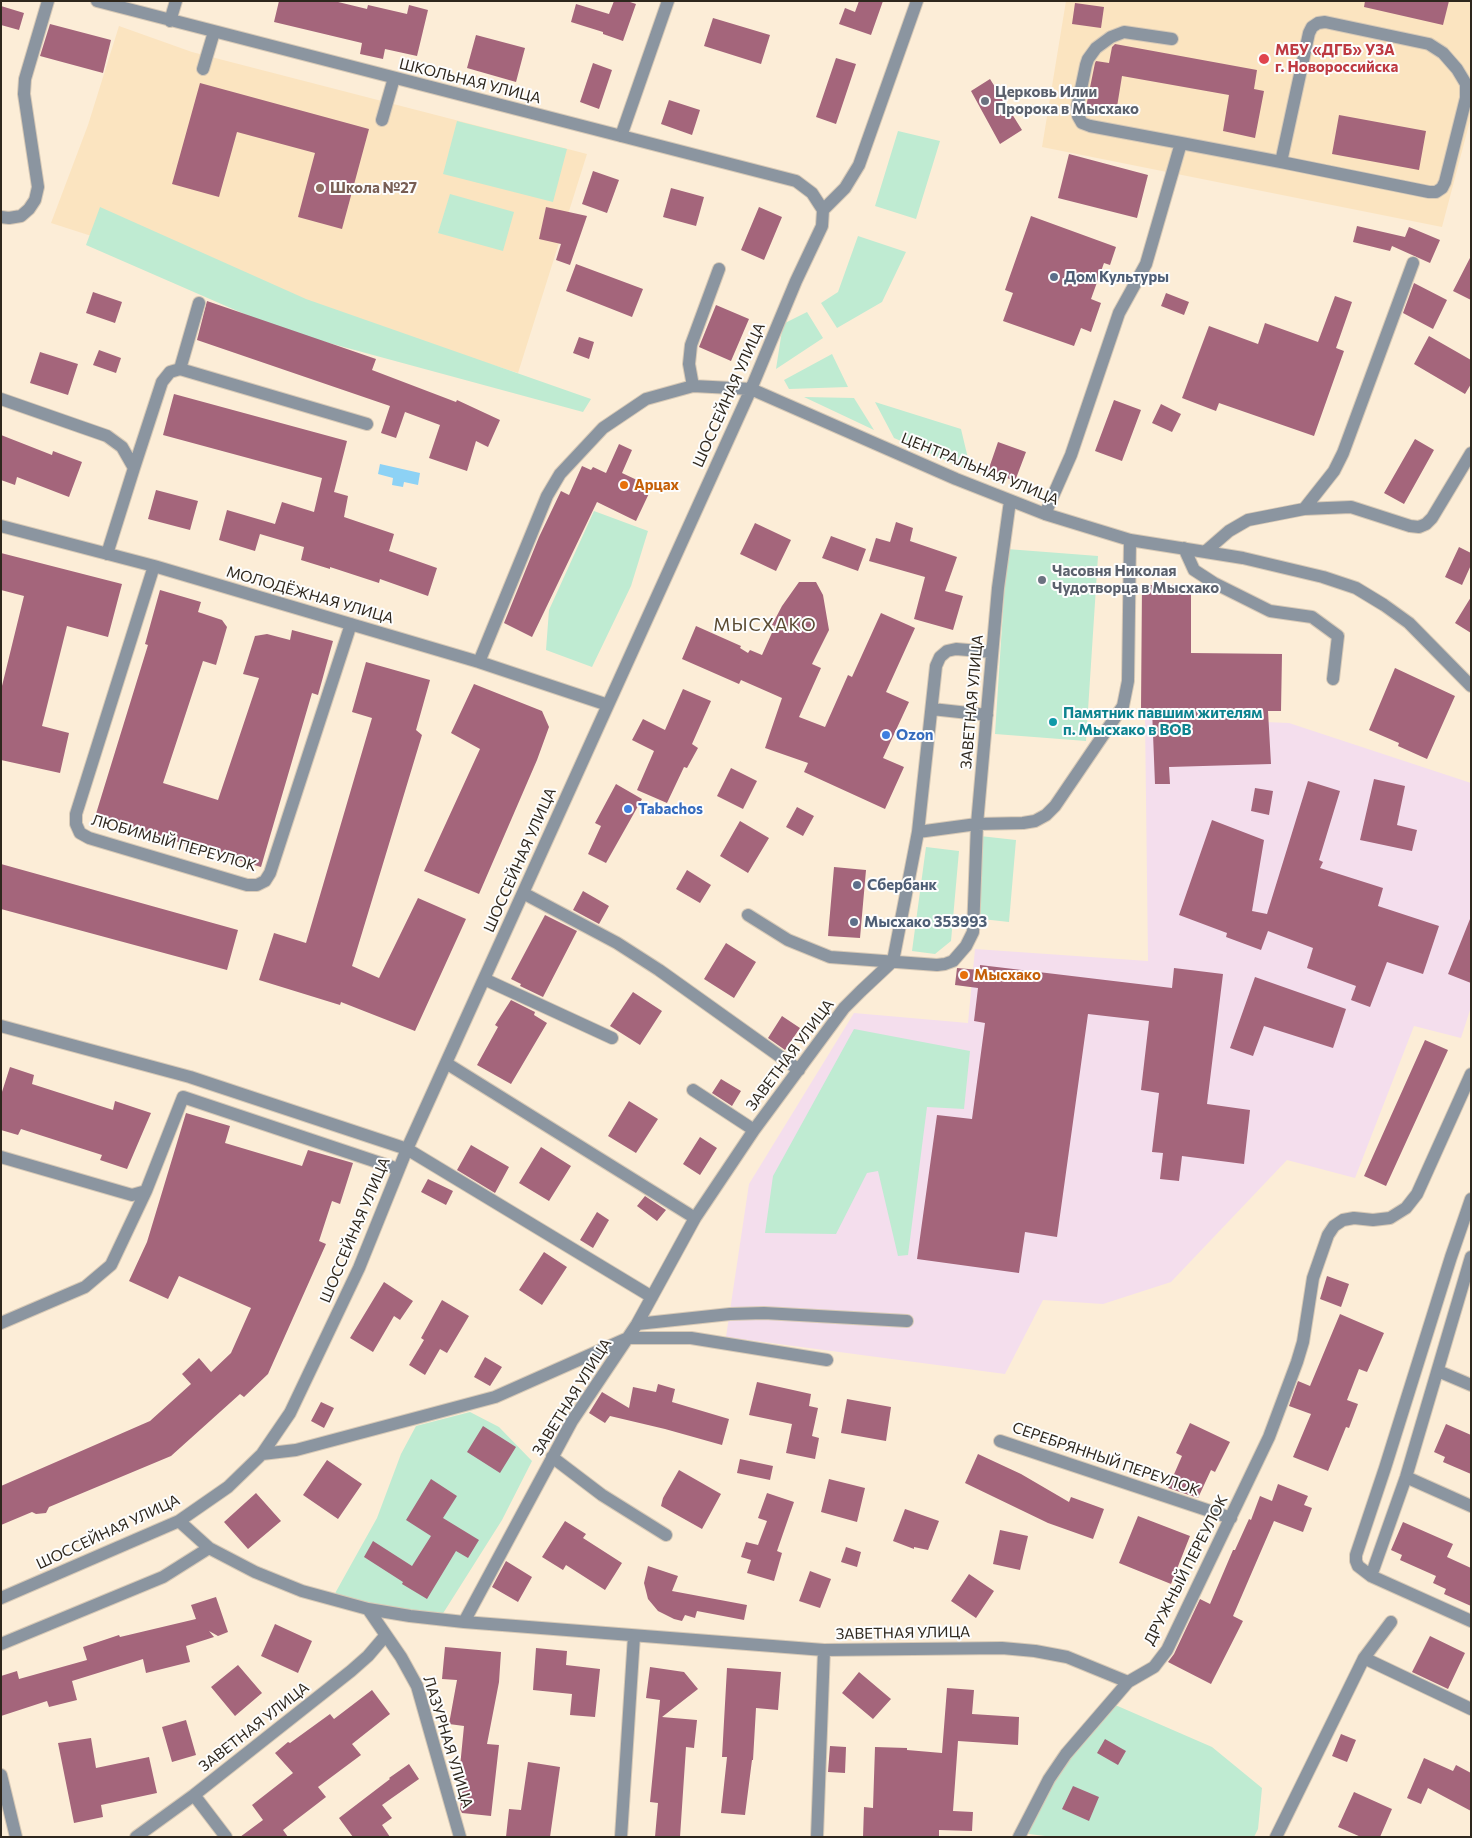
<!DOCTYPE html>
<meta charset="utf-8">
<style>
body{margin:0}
#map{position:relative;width:1472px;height:1838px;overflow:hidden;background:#fcedd7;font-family:Commissioner,sans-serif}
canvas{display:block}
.frame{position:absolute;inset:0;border:2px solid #2e271d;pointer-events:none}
</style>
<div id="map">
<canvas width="1472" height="1838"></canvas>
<div class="frame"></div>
</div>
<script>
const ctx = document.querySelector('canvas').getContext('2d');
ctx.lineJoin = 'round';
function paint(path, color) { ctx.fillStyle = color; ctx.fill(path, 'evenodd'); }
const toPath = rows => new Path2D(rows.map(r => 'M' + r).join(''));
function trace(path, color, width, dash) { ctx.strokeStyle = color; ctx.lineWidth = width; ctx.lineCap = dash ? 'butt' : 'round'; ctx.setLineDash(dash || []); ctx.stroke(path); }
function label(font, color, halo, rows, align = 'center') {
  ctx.font = font + ' Commissioner,sans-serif'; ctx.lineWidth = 4; ctx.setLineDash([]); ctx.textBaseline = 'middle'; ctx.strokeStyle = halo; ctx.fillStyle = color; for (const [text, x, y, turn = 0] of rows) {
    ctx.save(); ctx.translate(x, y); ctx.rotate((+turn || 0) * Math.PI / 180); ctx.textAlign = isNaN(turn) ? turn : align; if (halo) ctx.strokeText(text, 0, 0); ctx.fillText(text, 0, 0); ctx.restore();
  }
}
const industrial = toPath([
 [1145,717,1289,723,1471,783,1471,1007,1461,1038,1414,1026,1355,1178,1287,1160,1171,1282,1103,1304,1043,1300,1005,1374,726,1337,749,1184,854,1013,968,1023,975,949,1148,961]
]);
const built = toPath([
 [1066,1,1471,1,1471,117,1442,227,1042,147],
 [119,26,192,52,587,154,518,373,51,223,88,125]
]);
const green = toPath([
 [457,121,567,149,553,202,443,174],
 [898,131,940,141,916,219,875,206],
 [450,194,514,212,503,251,438,233],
 [100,207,306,299,591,399,583,412,281,330,86,245],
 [858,236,906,252,882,302,837,328,821,303,838,292],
 [807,312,823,338,776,369,783,324],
 [832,354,848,387,789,389,784,380],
 [804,397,854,398,874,430],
 [875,402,961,429,971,471,894,438],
 [594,511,648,531,631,586,592,667,546,650,549,610],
 [1007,549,1098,556,1086,741,995,734],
 [980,836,1016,840,1009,922,973,918],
 [926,847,959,851,951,941,935,954,912,951],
 [854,1029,970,1051,964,1109,927,1107,908,1255,898,1256,878,1171,867,1173,836,1234,765,1233,773,1176],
 [470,1412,499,1427,532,1461,502,1520,442,1615,375,1608,333,1597,377,1518,401,1454,416,1426],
 [1113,1704,1212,1747,1262,1788,1258,1829,1254,1837,1053,1837,1021,1833,1042,1784]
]);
const water = toPath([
 [380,464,420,473,418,485,404,482,403,487,392,485,393,478,378,474]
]);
const building = toPath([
 [279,1,334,1,367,9,368,5,407,14,409,5,428,10,417,56,385,49,383,59,360,54,362,43,274,22],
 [614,1,627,1,636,4,623,41,603,34,603,32,571,22,576,4,609,14],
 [859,1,883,1,871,35,839,24,845,8,855,12],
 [1365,1,1449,1,1443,25,1364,7],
 [1075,3,1104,7,1101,28,1072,24],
 [1,6,24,13,19,30,1,25],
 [713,18,770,35,761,64,704,46],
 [50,24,111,40,103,73,40,56],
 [476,35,525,48,516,82,467,68],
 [1115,44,1257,70,1254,89,1264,91,1255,138,1223,131,1229,95,1122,76,1116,113,1086,107,1095,63,1096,61,1109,63,1112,47],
 [836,58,856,64,836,124,816,117],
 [593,63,612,70,599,109,580,102],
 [990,79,1022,130,1000,144,971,91],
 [200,83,369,129,342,229,298,217,315,153,237,132,219,197,172,184],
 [669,100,700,110,692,135,661,124],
 [1339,115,1426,131,1419,170,1332,154],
 [1069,154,1148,175,1137,218,1058,198],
 [593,171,619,180,607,213,582,204],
 [671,188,704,197,696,226,663,217],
 [546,207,587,216,570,265,556,260,561,244,539,239],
 [759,207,782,217,764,260,741,250],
 [1031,216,1116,247,1110,265,1104,263,1091,299,1101,303,1091,332,1081,328,1074,346,1003,321,1013,293,1005,290],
 [1357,226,1405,237,1409,227,1440,240,1430,263,1392,246,1390,251,1353,242],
 [1471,256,1471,300,1453,291],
 [576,264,643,289,632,317,566,291],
 [1414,283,1447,300,1433,329,1403,313],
 [93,292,122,302,115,323,86,313],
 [1166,293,1189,302,1184,315,1161,306],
 [1335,296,1352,302,1336,348,1344,351,1314,436,1219,403,1216,411,1182,398,1209,326,1258,344,1265,323,1318,342],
 [207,301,376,359,372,370,456,402,457,400,500,420,488,447,476,441,467,471,429,458,440,425,405,412,396,438,381,433,390,406,197,340],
 [716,305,749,319,731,361,699,347],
 [1429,336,1471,360,1471,384,1465,394,1414,364],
 [579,337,594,342,589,359,573,353],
 [99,350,121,358,116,373,93,365],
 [40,352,78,364,68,395,30,383],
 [174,394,347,441,334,492,348,496,344,517,394,534,389,551,437,568,428,596,380,579,379,583,330,567,330,569,301,560,304,547,260,534,255,551,219,540,227,510,275,524,282,502,314,512,322,478,163,435],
 [1114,400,1141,410,1122,461,1095,451],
 [1161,404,1181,414,1172,432,1152,423],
 [1,435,52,455,53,451,82,462,69,497,17,477,15,485,1,480],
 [1415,439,1434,450,1404,504,1384,493],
 [998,442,1026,452,1015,481,988,471],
 [619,444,632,450,622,473,652,487,636,521,597,502,532,637,504,623,539,537,561,491,569,495,582,466,591,470,593,467,606,473],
 [156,490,198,501,190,530,148,519],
 [896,522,913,528,910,541,957,557,945,591,963,596,953,630,914,619,925,577,869,561,876,538,890,542],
 [755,523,791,540,776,571,740,554],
 [831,536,866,549,858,571,822,558],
 [1459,547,1471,553,1471,565,1462,585,1445,577],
 [1,553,122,584,108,637,67,626,42,726,69,733,60,773,1,760,1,690,24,596,1,590],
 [799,582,816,582,823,595,829,630,812,664,821,668,799,717,825,727,848,675,852,677,881,613,915,628,886,692,909,702,883,758,904,767,885,809,804,772,808,763,765,748,782,698,741,680,739,684,682,659,696,626,741,646,740,648,748,653,750,650,762,655,775,626,772,625,782,606],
 [1142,585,1191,585,1191,653,1282,654,1281,711,1268,711,1271,764,1169,767,1170,784,1155,784,1152,709,1141,709],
 [160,590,201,602,198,612,222,620,227,627,216,665,203,661,163,783,218,800,259,678,243,674,255,636,267,634,290,640,292,630,333,641,318,695,312,693,261,867,95,817,148,645,145,644],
 [1471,597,1471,633,1455,623],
 [366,662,430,680,416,730,422,735,352,966,379,978,418,898,466,919,415,1031,341,1002,340,1005,259,980,274,933,306,943,372,718,352,712],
 [1395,668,1455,696,1427,759,1398,746,1399,743,1369,730],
 [474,684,542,711,549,727,537,760,479,894,424,871,480,749,451,733],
 [683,689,711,701,692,744,698,748,687,768,684,767,667,803,637,790,654,751,632,740,643,719,665,730],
 [731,768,757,781,743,809,717,796],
 [1374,779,1405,786,1397,825,1417,830,1412,851,1360,840],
 [1308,781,1340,791,1319,860,1323,862,1320,868,1383,888,1378,906,1439,926,1423,974,1387,962,1370,1007,1351,1000,1356,986,1307,968,1313,948,1268,931,1261,950,1226,937,1227,933,1179,915,1212,820,1264,840,1252,911,1267,914],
 [616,784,642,799,606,863,588,854,601,826,595,823],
 [1255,788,1273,791,1269,815,1251,811],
 [797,807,814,816,803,836,786,827],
 [740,821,769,838,748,873,720,856],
 [1,864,238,930,227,970,1,909],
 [834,867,866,870,860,938,828,936],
 [687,870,711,885,700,903,676,889],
 [583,891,609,906,599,924,573,910],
 [545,915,577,931,543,997,520,986,521,984,511,979],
 [1470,919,1471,919,1471,983,1448,974],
 [726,943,756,962,734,998,704,979],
 [980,965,1172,988,1174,968,1223,974,1207,1104,1250,1110,1244,1164,1182,1156,1179,1181,1160,1179,1163,1153,1152,1152,1159,1093,1141,1090,1149,1021,1088,1014,1057,1237,1025,1232,1019,1273,917,1259,937,1115,972,1119,985,1023,974,1021,978,988,955,985,957,968,980,970],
 [1255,977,1346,1009,1333,1048,1264,1026,1253,1056,1230,1048],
 [633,992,662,1011,640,1045,610,1026],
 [511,1000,535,1012,534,1015,547,1023,511,1084,477,1065,498,1027,495,1025],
 [782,1016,800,1028,785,1050,768,1038],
 [1425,1040,1448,1050,1386,1186,1364,1176],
 [10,1067,34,1075,32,1084,113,1110,115,1101,151,1113,127,1169,100,1160,102,1155,21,1129,18,1135,1,1130,1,1095],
 [721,1079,741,1091,732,1106,712,1093],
 [629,1101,658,1119,636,1153,608,1136],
 [186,1113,230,1126,225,1143,302,1166,308,1150,353,1163,340,1204,332,1201,319,1241,326,1244,268,1374,244,1397,240,1394,171,1456,49,1507,46,1513,36,1514,32,1512,1,1525,1,1486,150,1421,191,1384,182,1374,199,1358,211,1372,231,1353,251,1308,179,1276,168,1299,129,1281,147,1242],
 [700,1137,717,1148,700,1175,683,1164],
 [471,1145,509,1167,495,1193,457,1170],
 [541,1147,571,1166,549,1201,519,1183],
 [428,1179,453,1191,446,1205,421,1192],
 [645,1196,666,1210,657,1221,637,1206],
 [597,1212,609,1220,593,1248,580,1240],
 [544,1252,567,1267,542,1305,519,1290],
 [1327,1276,1349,1284,1341,1307,1320,1299],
 [384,1282,413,1301,400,1320,394,1316,373,1352,350,1338],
 [442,1300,469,1316,447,1353,440,1349,425,1375,409,1365,424,1340,421,1338],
 [1340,1314,1384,1333,1367,1372,1359,1369,1347,1400,1358,1404,1349,1428,1346,1427,1328,1471,1293,1457,1311,1414,1289,1406,1298,1381,1310,1386],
 [485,1357,502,1367,490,1386,474,1377],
 [757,1382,811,1394,809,1406,818,1408,812,1436,819,1438,815,1459,786,1453,792,1424,749,1415],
 [658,1384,675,1389,672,1402,729,1419,722,1445,665,1429,610,1416,605,1423,589,1413,602,1392,629,1408,633,1387,656,1392],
 [847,1399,891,1407,886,1441,841,1433],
 [321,1402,334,1408,324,1428,311,1421],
 [1190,1423,1230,1442,1215,1472,1211,1470,1198,1498,1168,1488,1182,1456,1176,1453],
 [1446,1424,1471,1435,1471,1474,1443,1462,1445,1457,1434,1452],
 [483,1426,516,1447,500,1473,467,1452],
 [978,1454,1021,1474,1069,1502,1071,1497,1104,1509,1093,1539,1048,1523,965,1483],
 [740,1459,773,1466,770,1480,737,1473],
 [327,1460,362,1484,338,1519,303,1495],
 [679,1470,721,1494,702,1529,661,1506,663,1498],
 [431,1479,457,1496,443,1518,479,1540,468,1558,456,1551,427,1599,402,1584,403,1582,364,1557,373,1541,412,1566,431,1536,406,1520],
 [829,1479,865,1488,857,1522,821,1512],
 [1278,1484,1308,1496,1304,1505,1312,1508,1303,1532,1274,1521,1233,1616,1243,1621,1211,1684,1168,1662,1174,1654,1200,1599,1210,1604,1233,1550,1235,1550,1249,1519,1251,1520,1260,1496,1272,1501],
 [256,1493,281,1521,248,1549,224,1522],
 [767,1493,794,1502,777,1551,782,1553,774,1581,747,1573,751,1560,741,1557,746,1542,758,1545,767,1521,758,1518],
 [905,1509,939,1521,928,1550,914,1547,914,1549,893,1541],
 [1138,1516,1190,1536,1171,1584,1119,1563],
 [565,1521,586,1534,583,1538,622,1563,605,1590,566,1565,563,1570,542,1557],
 [1403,1522,1453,1544,1447,1557,1471,1568,1471,1606,1444,1594,1446,1589,1433,1583,1436,1576,1400,1560,1402,1555,1391,1550],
 [1000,1530,1028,1536,1020,1570,993,1564],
 [846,1547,861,1552,857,1567,841,1562],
 [506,1561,532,1577,518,1602,492,1587],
 [648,1566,678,1576,672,1591,747,1605,744,1620,697,1611,695,1618,685,1615,682,1621,674,1619,658,1611,648,1599,644,1583],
 [810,1571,831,1579,820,1608,799,1601],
 [969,1574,994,1591,976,1618,951,1601],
 [216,1597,228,1632,218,1636,209,1631,214,1637,186,1646,190,1662,146,1673,143,1659,72,1681,77,1700,49,1707,47,1701,1,1716,1,1676,17,1671,19,1679,87,1660,83,1647,119,1635,120,1637,196,1619,191,1605],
 [275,1624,312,1641,298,1673,261,1656],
 [1430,1636,1465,1653,1448,1689,1412,1672],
 [445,1647,501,1652,499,1682,487,1744,499,1745,491,1816,462,1813,460,1809,464,1778,459,1777,464,1726,449,1724,457,1680,442,1679],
 [536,1648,567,1651,566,1665,600,1669,595,1717,570,1715,572,1694,533,1690],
 [238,1665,262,1693,235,1716,211,1687],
 [650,1667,684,1672,698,1689,662,1717,697,1720,694,1748,686,1747,680,1837,655,1837,658,1803,650,1802,660,1700,646,1698],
 [727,1668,781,1672,778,1710,756,1708,753,1760,752,1760,745,1815,721,1813,727,1757,722,1757],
 [859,1672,891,1699,873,1719,842,1693],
 [947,1688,974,1690,972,1714,1019,1717,1018,1745,958,1741,953,1811,973,1812,972,1831,939,1830,939,1837,863,1837,864,1807,873,1808,875,1747,907,1748,907,1750,942,1753],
 [372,1690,390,1714,352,1744,361,1755,318,1787,326,1797,283,1830,288,1837,240,1837,263,1820,252,1805,293,1773,275,1753,288,1742,290,1743,330,1714,334,1719],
 [186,1720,196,1755,172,1762,162,1727],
 [1341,1734,1356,1740,1347,1762,1332,1756],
 [91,1738,96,1768,149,1757,157,1793,101,1805,103,1817,74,1823,58,1743],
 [1105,1739,1126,1751,1118,1765,1097,1753],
 [830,1746,846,1747,845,1773,828,1772],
 [1424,1758,1453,1771,1456,1765,1471,1773,1471,1811,1428,1788,1421,1804,1407,1798],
 [528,1762,560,1767,550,1837,506,1837,509,1809,521,1810],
 [409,1764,419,1779,382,1805,392,1818,382,1825,390,1837,353,1837,339,1818,390,1779,389,1778],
 [1073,1786,1099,1797,1089,1821,1062,1809],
 [1354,1792,1392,1809,1380,1837,1361,1837,1338,1827]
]);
const minor = toPath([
 [97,1,796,181,812,193,823,210],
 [170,21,176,1],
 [1172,39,1124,32,1111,37,1096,48,1088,59,1086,65,1077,108,1078,116,1082,123,1090,126,1181,143],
 [203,69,214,32],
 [382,120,394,78],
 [621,136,668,1],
 [1,217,9,218,21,216,29,209,35,200,38,187,24,94,25,79,48,1],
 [180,369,199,303],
 [693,386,689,364,691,345,719,269],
 [1,399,107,436,122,447,134,468,107,554],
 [134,468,162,382,170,372,180,369,367,424],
 [1304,509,1334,471,1343,453,1413,263],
 [1045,514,1071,455,1119,313,1146,264,1181,143,1281,162,1309,33,1312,27,1318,23,1325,22,1429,44,1443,53,1457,69,1466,84,1466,98,1445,182,1442,188,1436,192,1429,192,1281,162],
 [1,526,154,566,479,662,608,705],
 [1184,548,1194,570,1214,583,1270,611,1312,617,1338,636,1333,679],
 [1206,551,1229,531,1248,520,1304,509,1351,507,1410,526,1419,527,1426,524,1432,518,1471,453],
 [154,566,76,814,76,824,80,833,89,838,247,885,257,885,265,881,270,873,351,624],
 [479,662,547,496,560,474,603,428,646,399,693,386,751,389,956,479,1045,514,1130,540,1243,558,1323,577,1356,588,1384,605,1409,623,1471,686],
 [932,709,987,715],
 [918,832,936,666,940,657,947,651,956,649,992,652],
 [523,893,617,943,659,970,799,1070],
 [748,915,788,940,830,957,937,965,945,964,953,961,966,946,973,932,977,824,1023,823,1035,821,1046,815,1055,806,1123,706,1128,681,1130,540],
 [484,979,612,1038],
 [1,1026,190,1077,407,1149,652,1297],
 [446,1063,695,1218],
 [693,1090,754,1130],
 [1,1157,132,1195,146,1191,183,1097,398,1169],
 [1471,1199,1451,1257,1385,1468,1356,1555,1356,1561,1358,1566,1371,1576,1471,1621],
 [1,1323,85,1287,111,1265,146,1191],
 [637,1324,730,1314,764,1313,907,1321],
 [1438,1371,1471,1385],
 [1000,1441,1231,1518],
 [262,1454,296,1450,495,1397,628,1338,691,1338,827,1360],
 [552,1457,602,1495,666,1535],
 [1406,1477,1471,1506],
 [179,1521,209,1548,255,1572,302,1591,368,1609,410,1616,464,1622,824,1650,1002,1648,1035,1651,1067,1657,1128,1682],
 [1371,1576,1406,1477,1471,1257],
 [1,1598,179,1521,228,1487,262,1454,290,1413,359,1268,407,1149,751,389,796,281,822,226,823,210,845,188,859,165,917,1],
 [368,1609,401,1657,417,1686,460,1837],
 [464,1622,572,1421,637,1324,695,1218,754,1130,844,1008,861,991,893,961,918,832,977,824,998,588,1010,501],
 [1,1644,163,1577,209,1548],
 [1364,1658,1471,1709],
 [1,1775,16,1837],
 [194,1795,226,1837],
 [136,1837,194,1795,351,1671,368,1656,386,1635],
 [621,1837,634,1636],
 [817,1837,824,1650],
 [1019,1837,1049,1779,1066,1754,1128,1682,1154,1667,1167,1650,1269,1437,1297,1362,1303,1342,1313,1278,1328,1235,1334,1226,1343,1220,1354,1218,1373,1220,1390,1218,1406,1208,1417,1194,1471,1074],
 [1276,1837,1364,1658,1391,1622]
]);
const markers = [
 [1264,59,6,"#e0444e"],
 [985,101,5,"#6b7280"],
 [320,188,5,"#8d6e63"],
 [1054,277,5,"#5c6f8a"],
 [624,485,5,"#e8710a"],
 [1042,580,5,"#6b7280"],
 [1053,722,5,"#0f9aa8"],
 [886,735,5,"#3f7fe0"],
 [628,809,5,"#3f7fe0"],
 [857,885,5,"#5c6f8a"],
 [854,922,5,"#5c6f8a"],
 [964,975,5,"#e8710a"]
];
const healthNames = [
 ["МБУ «ДГБ» УЗА",1275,50],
 ["г. Новороссийска",1275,67]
];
const streetNames = [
 ["ШКОЛЬНАЯ УЛИЦА",470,81,14],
 ["ШОССЕЙНАЯ УЛИЦА",729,395,-66],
 ["ЦЕНТРАЛЬНАЯ УЛИЦА",980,469,22],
 ["МОЛОДЁЖНАЯ УЛИЦА",310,595,16],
 ["ЗАВЕТНАЯ УЛИЦА",972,702,-85],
 ["ЛЮБИМЫЙ ПЕРЕУЛОК",174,843,16],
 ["ШОССЕЙНАЯ УЛИЦА",520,860,-66],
 ["ЗАВЕТНАЯ УЛИЦА",790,1055,-53],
 ["ШОССЕЙНАЯ УЛИЦА",355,1230,-67],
 ["ЗАВЕТНАЯ УЛИЦА",572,1397,-58],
 ["СЕРЕБРЯННЫЙ ПЕРЕУЛОК",1106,1459,19],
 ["ШОССЕЙНАЯ УЛИЦА",108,1532,-25],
 ["ДРУЖНЫЙ ПЕРЕУЛОК",1186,1570,-63],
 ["ЗАВЕТНАЯ УЛИЦА",903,1633,-1],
 ["ЗАВЕТНАЯ УЛИЦА",254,1727,-38],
 ["ЛАЗУРНАЯ УЛИЦА",448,1742,73]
];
const worshipNames = [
 ["Церковь Илии",995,92],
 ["Пророка в Мысхако",995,109],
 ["Часовня Николая",1052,571],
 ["Чудотворца в Мысхако",1052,588]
];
const educationNames = [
 ["Школа №27",330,188]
];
const serviceNames = [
 ["Дом Культуры",1064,277],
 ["Сбербанк",867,885],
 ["Мысхако 353993",864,922]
];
const foodNames = [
 ["Арцах",634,485],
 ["Мысхако",974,975]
];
const cultureNames = [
 ["Памятник павшим жителям",1063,713],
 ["п. Мысхако в ВОВ",1063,730]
];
const shopNames = [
 ["Ozon",896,735],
 ["Tabachos",638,809]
];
const quarterNames = [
 ["МЫСХАКО",765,625]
];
paint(industrial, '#f4deed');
paint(built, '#fbe4c0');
paint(green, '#bfebd2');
paint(water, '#8dd2f5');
paint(building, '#a4657b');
trace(minor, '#d7c9b6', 14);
trace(minor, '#8b95a0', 12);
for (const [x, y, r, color] of markers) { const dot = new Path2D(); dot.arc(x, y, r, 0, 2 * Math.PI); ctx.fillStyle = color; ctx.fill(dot); trace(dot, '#fdfdfd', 2); }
label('bold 15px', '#be3a42', '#fdfdfd', healthNames, 'left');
label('15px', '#2e271d', '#fdfdfd', streetNames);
label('bold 15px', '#5b616d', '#fdfdfd', worshipNames, 'left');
label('bold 15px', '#785e54', '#fdfdfd', educationNames, 'left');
label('bold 15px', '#4e5e75', '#fdfdfd', serviceNames, 'left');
label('bold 15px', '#c56008', '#fdfdfd', foodNames, 'left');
label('bold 15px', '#0d838f', '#fdfdfd', cultureNames, 'left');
label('bold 15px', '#366cbe', '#fdfdfd', shopNames, 'left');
ctx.letterSpacing = '1px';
label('18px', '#5a4b32', '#fdfdfd', quarterNames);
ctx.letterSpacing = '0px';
</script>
